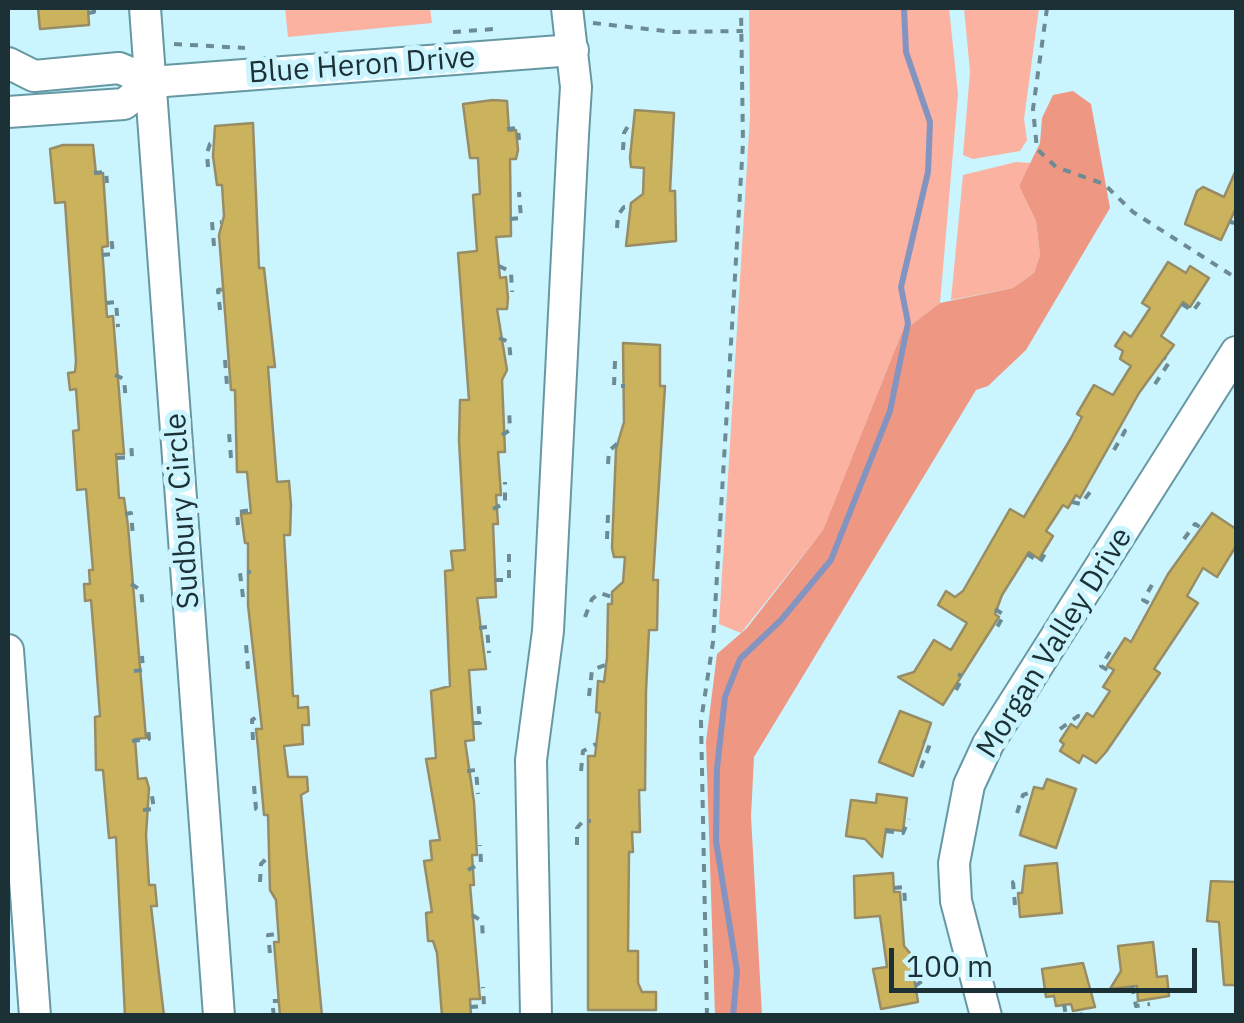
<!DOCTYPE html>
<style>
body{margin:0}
#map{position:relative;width:1244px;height:1023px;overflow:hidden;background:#caf4fe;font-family:"IBM Plex Sans",sans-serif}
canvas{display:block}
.frame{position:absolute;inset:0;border:10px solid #1c3135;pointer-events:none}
.scale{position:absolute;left:889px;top:948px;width:308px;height:45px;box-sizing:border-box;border:5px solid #1c3135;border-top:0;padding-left:12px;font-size:30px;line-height:35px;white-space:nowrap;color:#1c3135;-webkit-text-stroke:8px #caf4fe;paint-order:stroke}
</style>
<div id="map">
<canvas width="1244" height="1023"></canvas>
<div class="frame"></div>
<div class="scale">100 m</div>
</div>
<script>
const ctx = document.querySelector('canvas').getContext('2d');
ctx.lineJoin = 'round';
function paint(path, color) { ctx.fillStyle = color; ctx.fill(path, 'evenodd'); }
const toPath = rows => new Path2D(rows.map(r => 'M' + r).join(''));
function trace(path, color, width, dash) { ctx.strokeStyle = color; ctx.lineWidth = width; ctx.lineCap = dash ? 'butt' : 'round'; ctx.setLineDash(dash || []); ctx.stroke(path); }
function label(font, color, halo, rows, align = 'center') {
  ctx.font = font + ' "IBM Plex Sans",sans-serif'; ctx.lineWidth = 10; ctx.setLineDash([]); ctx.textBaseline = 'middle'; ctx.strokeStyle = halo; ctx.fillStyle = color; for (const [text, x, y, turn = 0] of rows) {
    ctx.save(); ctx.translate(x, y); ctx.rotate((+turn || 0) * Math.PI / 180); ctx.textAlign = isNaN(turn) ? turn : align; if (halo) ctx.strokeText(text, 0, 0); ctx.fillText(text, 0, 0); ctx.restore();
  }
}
const green = toPath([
 [285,8,430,8,432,23,288,37],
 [749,8,949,8,958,94,940,303,902,332,823,530,741,633,719,624,750,116],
 [964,8,1039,8,1024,119,1027,140,1020,151,973,159,963,155,970,72],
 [1016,162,1031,163,1019,186,1036,221,1040,255,1034,273,1013,288,951,300,963,175]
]);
const forest = toPath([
 [1073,91,1091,104,1110,208,1026,350,988,386,976,390,754,757,751,816,762,1015,715,1015,706,742,717,654,747,628,823,530,902,332,940,303,1013,288,1034,273,1040,255,1036,221,1019,186,1040,143,1042,118,1053,95]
]);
const stream = toPath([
 [733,1016,737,971,716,841,717,768,725,697,740,659,781,620,831,560,890,411,908,323,901,287,928,172,930,122,906,52,904,8]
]);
const building = toPath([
 [38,8,88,8,89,25,40,29,38,8],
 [493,100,507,101,509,131,516,130,518,150,516,159,510,159,511,236,496,237,500,278,506,277,508,298,507,309,497,309,507,370,502,380,505,452,498,452,501,495,496,495,498,524,493,524,496,597,477,598,486,669,469,670,474,740,465,741,474,802,477,855,472,855,474,885,470,885,480,999,470,999,471,1016,442,1016,437,953,433,941,428,941,426,913,432,912,424,861,432,860,430,841,440,840,426,759,436,758,431,691,450,686,445,571,453,570,451,551,465,550,459,440,460,400,469,400,458,253,477,251,473,195,480,194,478,158,470,158,463,104,493,100],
 [635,110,674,113,670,191,675,191,676,241,626,246,631,203,643,194,644,168,631,167,630,158,635,110],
 [253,123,259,268,264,268,275,367,268,367,277,482,289,481,291,505,290,535,284,535,293,696,298,696,298,708,308,707,309,725,302,725,303,744,284,746,288,777,307,777,308,791,301,795,322,1016,280,1016,274,942,279,942,276,900,270,890,268,815,264,815,258,748,256,729,262,729,248,605,248,543,245,543,241,514,251,513,247,472,237,472,235,390,231,390,219,235,224,216,222,185,217,185,213,156,215,126,253,123],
 [63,145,93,145,96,174,103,173,108,246,102,247,107,317,113,316,124,454,116,454,119,498,124,498,128,526,146,738,135,739,138,779,146,778,149,788,146,835,149,885,155,885,157,906,151,906,164,1016,125,1016,116,837,109,838,103,770,96,770,95,717,100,716,95,648,91,600,85,601,84,584,90,584,89,570,93,570,86,489,77,490,73,431,79,430,76,389,70,390,68,373,75,372,76,361,65,202,55,203,50,149,63,145],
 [1236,170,1236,208,1221,240,1185,224,1197,191,1203,187,1224,197,1236,170],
 [1168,262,1186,273,1190,266,1209,278,1190,307,1183,302,1161,336,1174,345,1139,393,1080,498,1076,495,1068,508,1063,505,1046,531,1053,536,1039,559,1029,552,1002,595,995,614,999,617,943,705,898,677,914,672,934,640,951,650,967,623,938,605,946,591,955,597,963,591,1010,509,1024,517,1071,438,1082,417,1077,414,1094,385,1113,395,1131,366,1120,359,1123,351,1115,346,1124,332,1131,337,1150,308,1142,303,1168,262],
 [623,343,660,345,660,386,665,386,653,580,658,580,657,630,649,630,646,691,645,790,639,790,640,832,632,832,633,852,629,852,628,951,638,951,638,983,642,992,656,992,656,1010,588,1010,588,756,595,756,600,713,596,712,598,681,604,682,607,658,608,604,612,604,612,592,623,582,625,557,614,557,612,548,616,449,624,422,623,343],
 [1212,513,1236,529,1236,546,1217,577,1203,568,1187,596,1198,603,1154,669,1160,673,1106,752,1096,763,1083,755,1079,763,1060,751,1064,744,1060,741,1071,724,1077,728,1087,713,1093,717,1110,691,1103,687,1114,670,1107,666,1125,638,1131,642,1168,574,1212,513],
 [900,711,931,723,913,776,879,762,900,711],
 [1047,779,1076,789,1056,848,1020,835,1034,787,1043,789,1047,779],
 [877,794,907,798,903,831,886,829,882,857,865,839,846,836,851,800,876,803,877,794],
 [1057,863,1062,913,1020,917,1018,893,1022,893,1025,866,1057,863],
 [893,873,894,892,900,892,904,946,910,953,918,1002,881,1009,873,969,887,967,880,916,855,918,854,876,893,873],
 [1211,881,1236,882,1236,985,1224,985,1219,922,1207,921,1211,881],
 [1153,942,1157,977,1167,976,1169,996,1138,1001,1137,986,1110,989,1121,971,1118,946,1153,942],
 [1083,963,1095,1007,1073,1011,1071,1004,1056,1006,1054,996,1046,997,1042,969,1083,963]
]);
const path = toPath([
 [1047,8,1033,109,1037,149,1056,167,1104,184,1133,212,1236,278],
 [88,13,94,12,94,8],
 [593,23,674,32,743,31],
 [453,32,494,29],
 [174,44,245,48],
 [507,129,518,128,519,140],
 [623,150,624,133,628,126,634,125],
 [208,167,207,153,210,144,215,143],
 [94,173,106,172,107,183],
 [510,219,521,218,519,192],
 [1230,222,1236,223],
 [617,228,618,215,624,207,631,207],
 [214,246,212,222,221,222],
 [102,255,113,254,111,236],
 [499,266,511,272,512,292],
 [106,303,116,302,118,327],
 [1182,304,1193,311,1204,296],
 [220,310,218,290,225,289],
 [499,338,509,342,511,362],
 [225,360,227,385,231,385],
 [615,361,614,386,625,386],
 [115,375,124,379,126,401],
 [1155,384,1170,361,1165,358],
 [502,435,510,430,509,409],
 [1114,450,1125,431,1119,426],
 [117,458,132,457,131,441],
 [231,458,229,433,236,432],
 [608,464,609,451,620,441],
 [1072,502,1081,504,1093,488],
 [493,509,505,503,505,482],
 [125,514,131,513,133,536],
 [238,525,237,512,252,510],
 [607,539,608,515,615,515],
 [1184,539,1195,524,1203,529],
 [1027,554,1040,562,1048,549],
 [495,580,509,580,509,553],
 [131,584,141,590,143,608],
 [1152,585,1143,600,1154,606],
 [243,597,240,573,251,572],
 [995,609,1004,615,996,629],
 [585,617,592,599,600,593,612,597],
 [479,628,487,627,489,653],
 [1110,652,1101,666,1114,674],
 [248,669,246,644,252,644],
 [134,671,143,670,142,656],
 [956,690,963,677,958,674],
 [589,696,592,670,605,665],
 [473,723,480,723,478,699],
 [1060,729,1078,716,1084,718],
 [253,740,252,720,260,715],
 [132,741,149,739,148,726],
 [921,768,930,744,923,741],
 [467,771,476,770,478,794],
 [581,771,583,751,596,744],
 [254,786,256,809,263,812],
 [143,810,154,809,152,796],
 [1017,813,1023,795,1032,792],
 [886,831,903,833,909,819],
 [577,845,577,828,583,821,591,821],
 [468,870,481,863,480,845],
 [260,882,261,864,269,856],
 [894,888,904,887,905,903],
 [1015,905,1013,882,1021,881],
 [472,915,482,921,483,941],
 [270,953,268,935,279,934],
 [915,986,931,975,931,957],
 [1132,986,1136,1006,1150,1004],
 [1064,1004,1066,1016],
 [470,1007,484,1006,483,987],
 [274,1016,272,1001,278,1001],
 [707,1016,701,721,713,642,743,143,741,8],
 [1075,1016,1084,1014]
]);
const minor = toPath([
 [145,8,219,1016],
 [8,63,34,76,119,68,152,82,573,50],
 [8,112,124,104,152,82],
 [8,650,35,1016],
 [536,1016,531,760,548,631,573,135,576,87,567,8],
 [986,1016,956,901,954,863,969,785,988,744,1236,352]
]);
const streetNames = [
 ["Blue Heron Drive",362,66,-4],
 ["Sudbury Circle",183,511,-94],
 ["Morgan Valley Drive",1055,643,-58]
];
paint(green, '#fbb2a0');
paint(forest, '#ee9783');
trace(stream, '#8494c0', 6);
paint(building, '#cbb35d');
trace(building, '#988c65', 2.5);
trace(minor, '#6698a4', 34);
trace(path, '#6c8b92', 4, [8, 8]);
trace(minor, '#fff', 30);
label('30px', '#1c3135', '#caf4fe', streetNames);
</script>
